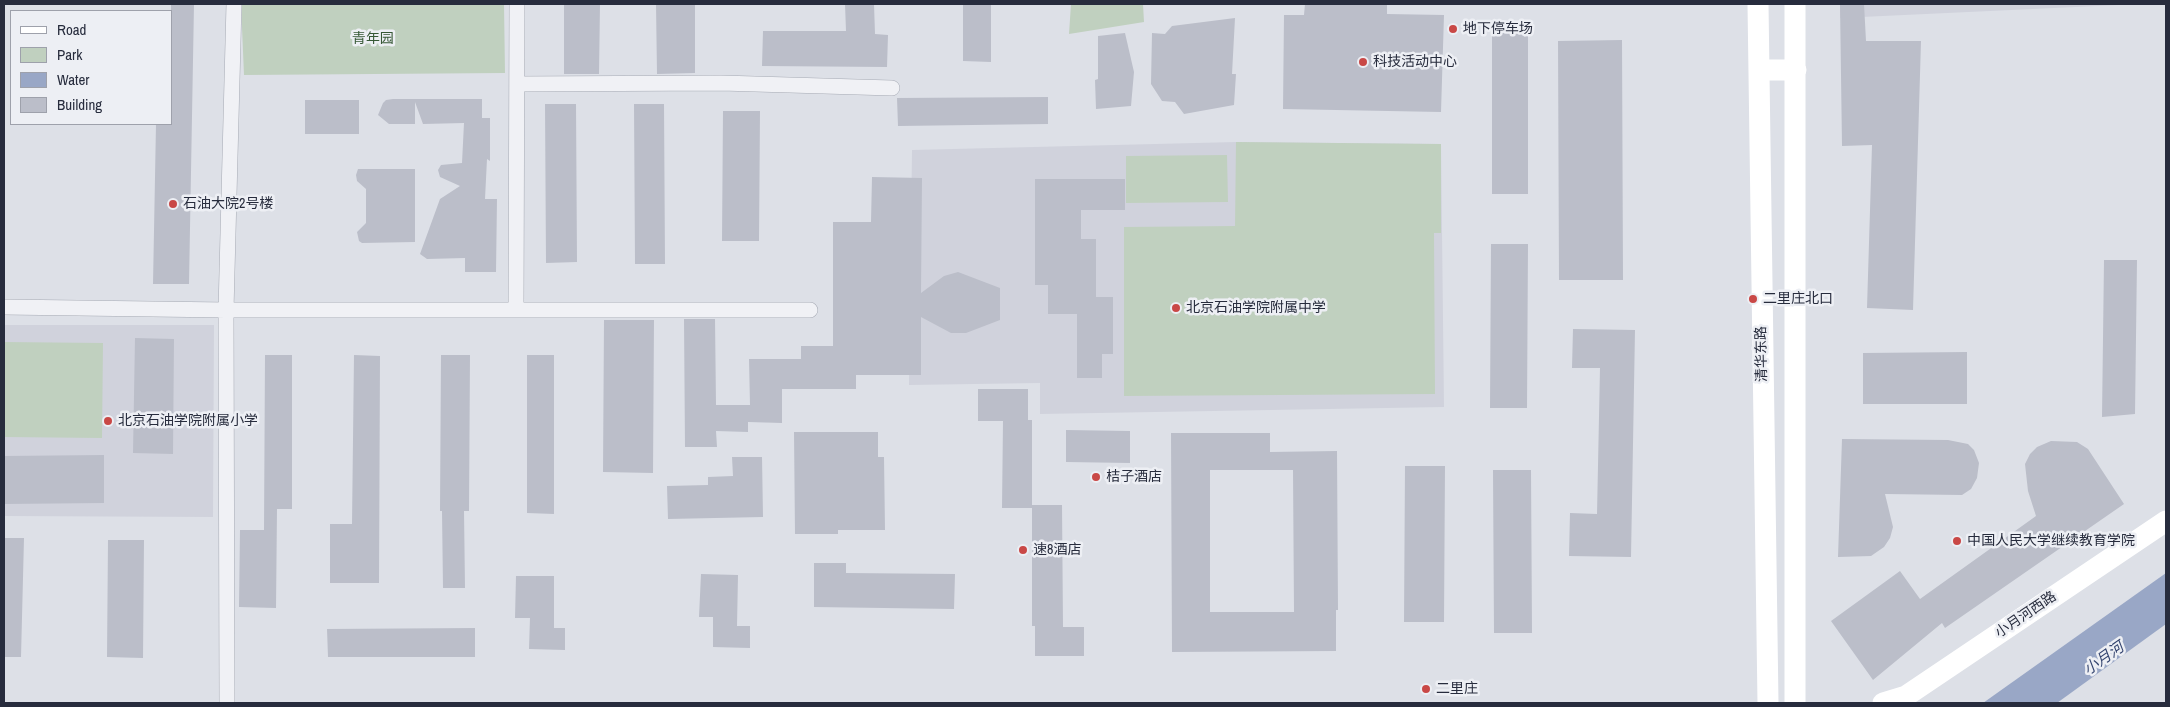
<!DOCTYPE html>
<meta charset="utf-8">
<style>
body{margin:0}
#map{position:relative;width:2170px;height:707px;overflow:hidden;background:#dde0e7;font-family:"Archivo Narrow",sans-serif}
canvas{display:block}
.frame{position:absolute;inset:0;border:5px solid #272c3d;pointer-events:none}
.legend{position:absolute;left:10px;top:10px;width:162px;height:115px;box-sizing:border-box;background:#edeff4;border:1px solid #9ea1ab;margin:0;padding:6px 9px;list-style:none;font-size:15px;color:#272c3d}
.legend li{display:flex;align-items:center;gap:10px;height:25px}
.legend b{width:25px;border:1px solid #9ea1ab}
</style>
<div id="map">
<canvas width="2170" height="707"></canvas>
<div class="frame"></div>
<ul class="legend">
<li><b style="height:6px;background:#fff"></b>Road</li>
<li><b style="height:14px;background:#c0d0bf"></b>Park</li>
<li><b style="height:14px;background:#99a7c6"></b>Water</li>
<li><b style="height:14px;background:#bbbec9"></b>Building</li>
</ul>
</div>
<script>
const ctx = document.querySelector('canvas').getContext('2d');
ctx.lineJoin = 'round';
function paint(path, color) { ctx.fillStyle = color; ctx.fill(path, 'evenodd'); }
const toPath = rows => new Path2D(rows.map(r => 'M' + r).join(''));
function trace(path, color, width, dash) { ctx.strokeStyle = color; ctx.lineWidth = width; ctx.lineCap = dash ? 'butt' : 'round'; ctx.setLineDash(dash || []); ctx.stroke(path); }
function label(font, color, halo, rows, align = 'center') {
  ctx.font = font + ' "Archivo Narrow","Noto Sans SC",sans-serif'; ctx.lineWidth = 5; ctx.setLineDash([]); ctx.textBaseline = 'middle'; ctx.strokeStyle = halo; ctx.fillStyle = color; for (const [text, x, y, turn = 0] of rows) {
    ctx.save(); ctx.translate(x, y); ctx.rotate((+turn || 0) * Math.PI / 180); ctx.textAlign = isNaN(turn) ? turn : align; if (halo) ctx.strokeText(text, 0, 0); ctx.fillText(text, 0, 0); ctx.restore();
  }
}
const built = toPath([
 [1840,4,2140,4,1840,18],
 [1236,142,1441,144,1444,407,1040,414,1040,383,909,385,912,150],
 [4,325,214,325,213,517,4,516]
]);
const green = toPath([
 [241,4,504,4,505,73,244,75],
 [1071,4,1143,4,1144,22,1069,34],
 [1236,142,1441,144,1441,233,1434,233,1435,394,1124,396,1124,227,1235,226],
 [1227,155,1228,202,1126,203,1126,156],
 [4,342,103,343,102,438,4,437]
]);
const water = toPath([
 [2166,573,2166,624,2057,703,1983,703]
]);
const building = toPath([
 [171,4,194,4,189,284,153,284,156,124,171,124],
 [564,4,600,4,599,74,564,74],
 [656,4,695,4,695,73,657,74],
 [845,4,874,4,875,34,888,35,887,67,762,66,763,31,846,31],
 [963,4,991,4,991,62,963,61],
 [1305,4,1387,4,1387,14,1444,15,1441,112,1283,109,1284,15,1304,15],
 [1840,4,1864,4,1866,41,1921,41,1913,310,1867,308,1872,145,1842,146],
 [1235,18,1232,74,1236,74,1234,105,1184,114,1175,102,1162,101,1151,84,1152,33,1165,34,1172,26],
 [1492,31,1528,31,1528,194,1492,194],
 [1125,33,1134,72,1131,106,1096,109,1095,80,1098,79,1098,36],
 [1622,40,1623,280,1559,280,1558,41],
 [1048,97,1048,124,898,126,897,98],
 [393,99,482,99,482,118,490,118,490,161,487,159,485,199,497,199,496,272,465,272,465,258,427,259,420,254,440,199,460,186,440,177,438,170,441,165,462,163,464,123,423,124,415,102,415,124,389,124,378,115,383,103,386,100],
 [305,100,359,100,359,134,305,134],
 [545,104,576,104,577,262,546,263],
 [634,104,664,104,665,264,635,264],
 [723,111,760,111,759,241,722,241],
 [358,169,415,169,415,242,362,243,359,241,357,232,366,223,366,189,357,181,356,175],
 [872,177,922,178,921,293,944,276,958,272,1000,288,1000,320,966,333,951,333,921,317,921,375,856,375,856,389,782,389,782,423,748,422,748,432,716,431,717,447,685,447,684,319,715,319,716,405,750,405,749,359,801,359,801,346,833,346,833,222,871,222],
 [1035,179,1125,179,1125,210,1081,210,1081,239,1096,239,1096,297,1113,297,1113,354,1102,354,1102,378,1077,378,1077,314,1048,314,1048,285,1035,285],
 [1491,244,1528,244,1527,408,1490,408],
 [2104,260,2137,260,2135,414,2102,417],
 [604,320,654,320,653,473,603,472],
 [1573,329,1635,330,1631,557,1569,556,1570,513,1597,514,1600,368,1572,368],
 [135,338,174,339,173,454,133,453],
 [1967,352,1967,404,1863,404,1863,353],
 [265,355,292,355,292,509,277,509,276,608,239,607,240,530,264,530],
 [354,355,380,356,379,583,330,583,330,524,352,524],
 [441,355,470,355,469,511,464,511,465,588,443,588,442,511,440,511],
 [527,355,554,355,554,514,527,513],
 [978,389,1028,389,1028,420,1032,420,1032,508,1002,508,1003,421,978,421],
 [1066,430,1130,431,1130,463,1066,462],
 [794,432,878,432,878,457,884,457,885,530,838,530,838,534,795,534],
 [1171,433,1270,433,1270,452,1337,451,1338,610,1336,610,1336,651,1172,652],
 [1210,470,1293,470,1294,612,1210,612],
 [1842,439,1948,440,1968,444,1974,450,1979,463,1977,478,1971,489,1962,495,1885,494,1893,527,1890,538,1884,547,1871,556,1838,557],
 [2051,441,2077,442,2088,449,2124,504,1945,628,1942,623,1873,680,1831,621,1900,571,1920,599,2036,516,2028,491,2025,464,2030,454,2037,447],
 [104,455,104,503,4,504,4,456],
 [732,457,762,457,763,517,668,519,667,486,708,485,708,477,733,476],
 [1405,466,1445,466,1444,622,1404,622],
 [1493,470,1531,470,1532,633,1494,633],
 [1032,505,1062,505,1063,627,1084,627,1084,656,1035,656,1035,626,1032,626],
 [4,538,24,538,21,657,4,657],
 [108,540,144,540,143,658,107,657],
 [814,563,846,563,846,573,955,574,954,609,814,607],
 [701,574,738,575,737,626,750,626,750,648,713,647,713,617,699,617],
 [516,576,554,576,554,628,565,628,565,650,529,649,530,618,515,618],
 [475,628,475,657,328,657,327,629]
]);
const street = toPath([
 [517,84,721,83,892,88],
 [4,307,226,310,810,310],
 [516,309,517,4],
 [227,703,226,310,234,4]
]);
const secondary = toPath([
 [1758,4,1768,703],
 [1795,4,1795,703],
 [1759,70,1796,70],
 [1883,703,1906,696,2166,521]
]);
const markers = [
 [1453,29,5,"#c94846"],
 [1363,62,5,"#c94846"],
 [173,204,5,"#c94846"],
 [1753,299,5,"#c94846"],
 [1176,308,5,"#c94846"],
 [108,421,5,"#c94846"],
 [1096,477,5,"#c94846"],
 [1957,541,5,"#c94846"],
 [1023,550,5,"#c94846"],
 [1426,689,5,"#c94846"]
];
const poiNames = [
 ["地下停车场",1463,29],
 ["科技活动中心",1373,62],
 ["石油大院2号楼",183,204],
 ["二里庄北口",1763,299],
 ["北京石油学院附属中学",1186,308],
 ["北京石油学院附属小学",118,421],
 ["桔子酒店",1106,477],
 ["中国人民大学继续教育学院",1967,541],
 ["速8酒店",1033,550],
 ["二里庄",1436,689]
];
const parkNames = [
 ["青年园",373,39]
];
const streetNames = [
 ["清华东路",1762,354,-91],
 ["小月河西路",2026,615,-34]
];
const waterNames = [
 ["小月河",2104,659,-35]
];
paint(built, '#d0d2dc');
paint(green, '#c0d0bf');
paint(water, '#99a7c6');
paint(building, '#bbbec9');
trace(street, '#a6aab4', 16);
trace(street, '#f0f1f5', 15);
trace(secondary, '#fff', 21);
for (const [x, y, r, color] of markers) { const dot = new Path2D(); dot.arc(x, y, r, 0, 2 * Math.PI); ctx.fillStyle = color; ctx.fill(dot); trace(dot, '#edeff4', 2); }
label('14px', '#272c3d', '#edeff4', poiNames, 'left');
label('14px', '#365835', '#edeff4', parkNames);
label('14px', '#272c3d', '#edeff4', streetNames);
label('italic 15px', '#33446f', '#edeff4', waterNames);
</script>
